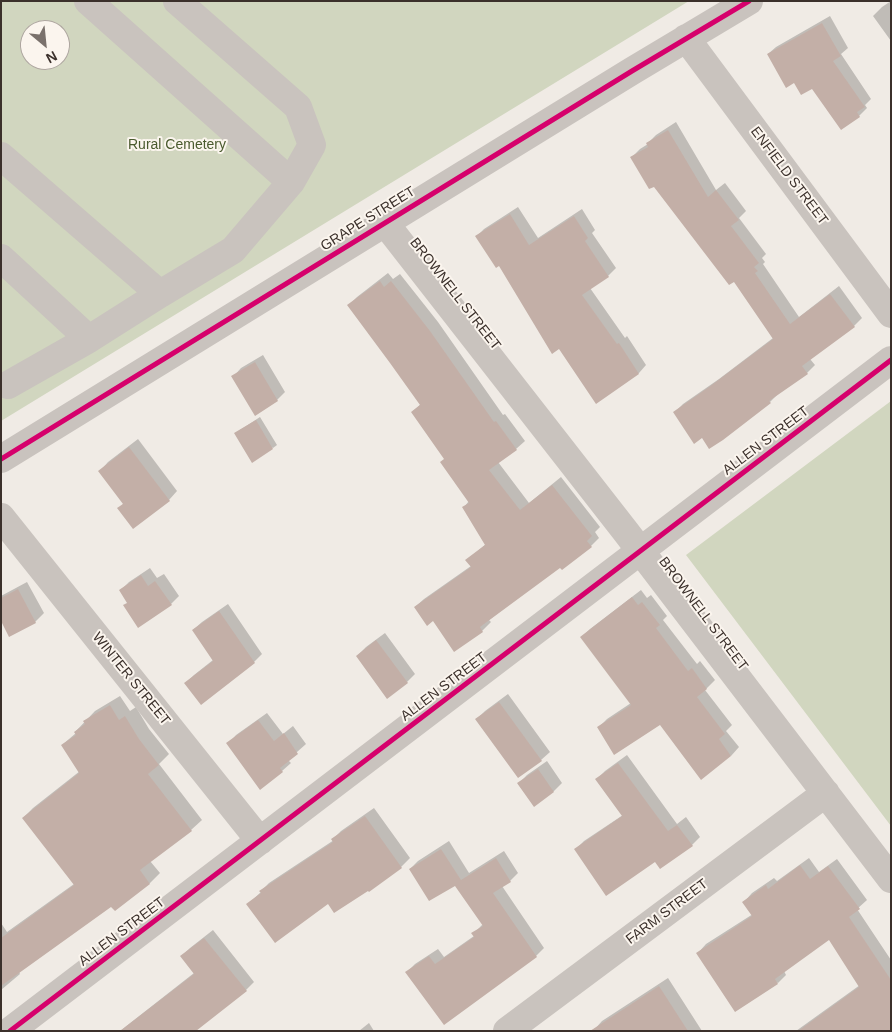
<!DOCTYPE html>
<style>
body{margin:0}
#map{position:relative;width:892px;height:1032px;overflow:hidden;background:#f0ebe5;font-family:Arial,sans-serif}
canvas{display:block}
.frame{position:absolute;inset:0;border:2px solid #3b302b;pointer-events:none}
.north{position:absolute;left:20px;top:20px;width:50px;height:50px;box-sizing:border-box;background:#fbf5ee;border:1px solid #aea6a0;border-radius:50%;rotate:152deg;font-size:14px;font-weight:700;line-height:20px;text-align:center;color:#3b302b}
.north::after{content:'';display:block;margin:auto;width:18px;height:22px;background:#7a716c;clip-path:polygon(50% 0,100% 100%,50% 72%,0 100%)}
</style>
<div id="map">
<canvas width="892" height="1032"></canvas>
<div class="frame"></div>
<div class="north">N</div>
</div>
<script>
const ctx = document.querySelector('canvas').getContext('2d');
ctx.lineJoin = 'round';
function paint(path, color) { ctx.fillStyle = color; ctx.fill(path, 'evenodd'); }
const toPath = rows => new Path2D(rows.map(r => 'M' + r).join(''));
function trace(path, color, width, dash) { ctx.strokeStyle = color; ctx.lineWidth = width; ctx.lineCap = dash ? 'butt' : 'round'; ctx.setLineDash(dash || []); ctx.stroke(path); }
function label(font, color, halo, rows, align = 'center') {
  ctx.font = font + ' Arial,sans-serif'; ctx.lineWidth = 4; ctx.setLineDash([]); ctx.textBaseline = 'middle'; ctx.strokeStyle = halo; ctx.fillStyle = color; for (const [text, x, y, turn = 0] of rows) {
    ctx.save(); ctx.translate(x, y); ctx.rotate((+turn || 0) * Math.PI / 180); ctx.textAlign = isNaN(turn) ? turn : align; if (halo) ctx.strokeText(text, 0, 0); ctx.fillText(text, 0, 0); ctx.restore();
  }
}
const green = toPath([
 [1,1,689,1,1,421],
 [30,30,60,30,60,60,30,60],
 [891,401,891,826,686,555]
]);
const shadow = toPath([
 [891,1,891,41,873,16,882,7],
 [830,16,848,48,841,54,871,99,865,105,867,108,859,116,841,128,813,87,795,81,768,54,776,47],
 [676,122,716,190,725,183,746,211,739,218,766,254,762,258,765,262,763,264,799,317,839,286,862,318,854,326,810,359,815,365,807,373,778,394,770,402,702,437,675,412,683,404,719,379,773,338,734,280,632,157,640,149,648,144,648,143,656,135],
 [518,207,538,238,582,209,595,230,592,233,616,268,608,276,590,288,625,338,627,336,646,365,639,373,596,402,559,347,500,264,477,236,484,229],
 [388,273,393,279,400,274,438,322,503,415,505,414,525,441,516,449,498,462,529,503,561,477,600,527,595,532,599,538,591,546,560,566,489,620,491,622,482,631,454,650,433,620,415,607,424,599,471,566,467,560,486,544,464,507,469,501,445,458,412,412,421,404,349,305,357,297],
 [263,355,285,392,277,400,233,377,241,368],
 [260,417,277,445,273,448,240,430],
 [138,439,177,491,169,500,119,508,124,503,100,471,108,462],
 [150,568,157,578,164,574,179,596,171,604,128,602,121,590,129,582],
 [27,582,44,613,35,622,10,635,1,618,1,596],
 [641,590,647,598,651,595,667,616,663,620,697,664,700,661,715,680,705,690,732,725,726,731,739,747,731,756,660,723,599,727,607,719,631,703,582,637,590,629],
 [228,604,262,654,254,662,186,683,194,675,213,660,193,630,202,622],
 [385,633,415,674,407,682,357,656,366,647],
 [508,694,550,752,541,760,518,776,477,719,485,711],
 [120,696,130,711,136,707,149,729,169,754,159,764,202,820,191,830,150,861,160,873,150,883,115,910,112,905,19,972,20,974,1,990,1,923,7,932,74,884,23,818,33,808,80,771,62,745,76,733,75,732,95,711],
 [267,713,283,734,293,726,306,744,288,760,291,763,282,771,228,744,236,735],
 [627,755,677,824,686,817,700,837,692,845,656,860,576,849,584,841,623,815,597,779,605,771],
 [547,761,562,783,554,791,534,805,518,784,527,775],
 [374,808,410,858,401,867,369,890,328,902,248,904,261,892,261,891,269,883,334,840,333,839,341,831],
 [449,841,469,873,504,851,518,873,510,881,502,886,544,948,536,956,407,972,415,964,438,949,444,957,474,936,473,934,483,924,455,884,410,869,418,861],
 [809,858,819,872,837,859,867,900,857,909,891,960,891,1031,796,1031,860,985,829,939,784,971,786,975,778,983,698,953,706,944,753,914,744,902,752,893,774,878,777,881],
 [213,930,254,982,246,990,188,1031,120,1031,194,973,182,956,190,948],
 [668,978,702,1031,594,1031,594,1030,602,1021],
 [369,1023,374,1031,359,1031]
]);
const building = toPath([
 [822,23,841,56,833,61,865,107,857,112,860,117,841,130,812,89,801,95,794,83,786,88,767,54],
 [668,130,708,197,716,190,739,220,731,226,759,263,754,267,758,271,755,273,790,324,830,294,855,327,802,366,808,374,769,401,771,403,723,440,709,449,702,438,694,444,673,412,709,387,773,339,734,282,729,285,654,187,649,189,630,157,648,147,646,143],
 [510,214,529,245,574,216,588,238,585,241,609,277,582,295,617,344,619,343,639,374,596,404,559,349,552,354,499,266,496,268,475,236],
 [380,281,384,287,391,281,430,331,494,422,496,421,517,450,489,470,520,510,552,485,592,536,587,541,592,547,562,570,560,568,480,627,483,632,454,652,433,621,427,626,414,607,471,567,465,560,485,545,462,507,469,503,440,462,444,459,411,412,420,405,390,363,347,305],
 [255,362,278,401,255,416,231,376],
 [256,420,273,449,252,463,234,433],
 [129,447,170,501,133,529,117,508,123,504,98,471],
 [141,575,148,586,155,581,172,605,138,628,123,605,127,603,119,590],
 [18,589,36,623,9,637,1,621,1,598],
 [632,597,638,605,642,602,660,625,656,628,688,671,692,668,707,689,697,697,725,734,719,739,731,756,701,780,660,725,614,755,597,727,631,705,580,637],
 [219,611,255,663,201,705,184,683,213,661,192,630],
 [376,640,408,683,387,699,356,656],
 [499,702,542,761,518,778,475,719],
 [110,705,119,720,125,716,139,739,159,765,148,774,192,831,140,870,150,884,115,911,111,907,1,986,1,938,74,885,22,818,79,773,61,745,76,735,74,732,85,724,83,721],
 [258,720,274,741,284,733,298,754,280,768,283,772,260,790,226,743],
 [618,763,668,831,677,825,693,846,660,869,655,862,606,896,574,849,622,816,595,779],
 [538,769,554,792,534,807,517,783],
 [365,816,402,868,369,892,368,891,334,913,328,904,275,943,246,904,261,893,259,891,333,842,331,839],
 [441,849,461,880,496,858,511,882,493,893,537,957,444,1025,405,972,429,956,435,964,474,937,471,933,483,926,455,886,429,901,409,869],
 [800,865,810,879,828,866,860,909,849,917,891,980,891,1031,798,1031,859,987,829,940,775,979,778,984,735,1012,696,953,752,916,742,902,766,885,768,889],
 [204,938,247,991,196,1031,120,1031,194,974,180,956],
 [659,986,688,1031,590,1031]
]);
const minor = toPath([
 [88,1,291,182,233,250,160,294],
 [177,1,298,107,312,145,291,182],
 [686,38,891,314],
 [1,156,160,294,89,339],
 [385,223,626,532,891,879],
 [1,258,89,339,8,385],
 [1,459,632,71,749,1],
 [1,517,260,841],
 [10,1031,891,360],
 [507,1031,826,793]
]);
const cycleway = toPath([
 [1,459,632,71,749,1],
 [10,1031,891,360]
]);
const parkNames = [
 ["Rural Cemetery",177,145]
];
const streetNames = [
 ["ENFIELD STREET",789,176,53],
 ["GRAPE STREET",368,219,-32],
 ["BROWNELL STREET",455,294,52],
 ["ALLEN STREET",766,441,-37],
 ["BROWNELL STREET",703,614,53],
 ["WINTER STREET",131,679,51],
 ["ALLEN STREET",444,687,-37],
 ["FARM STREET",667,912,-37],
 ["ALLEN STREET",122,932,-37]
];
paint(green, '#d1d6bf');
paint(shadow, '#0003');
paint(building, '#c3afa7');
trace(minor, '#c9c3be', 28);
trace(cycleway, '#d6006c', 5);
label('14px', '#4a5a2e', '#fbf5ee', parkNames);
label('14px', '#3b302b', '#fbf5ee', streetNames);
</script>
